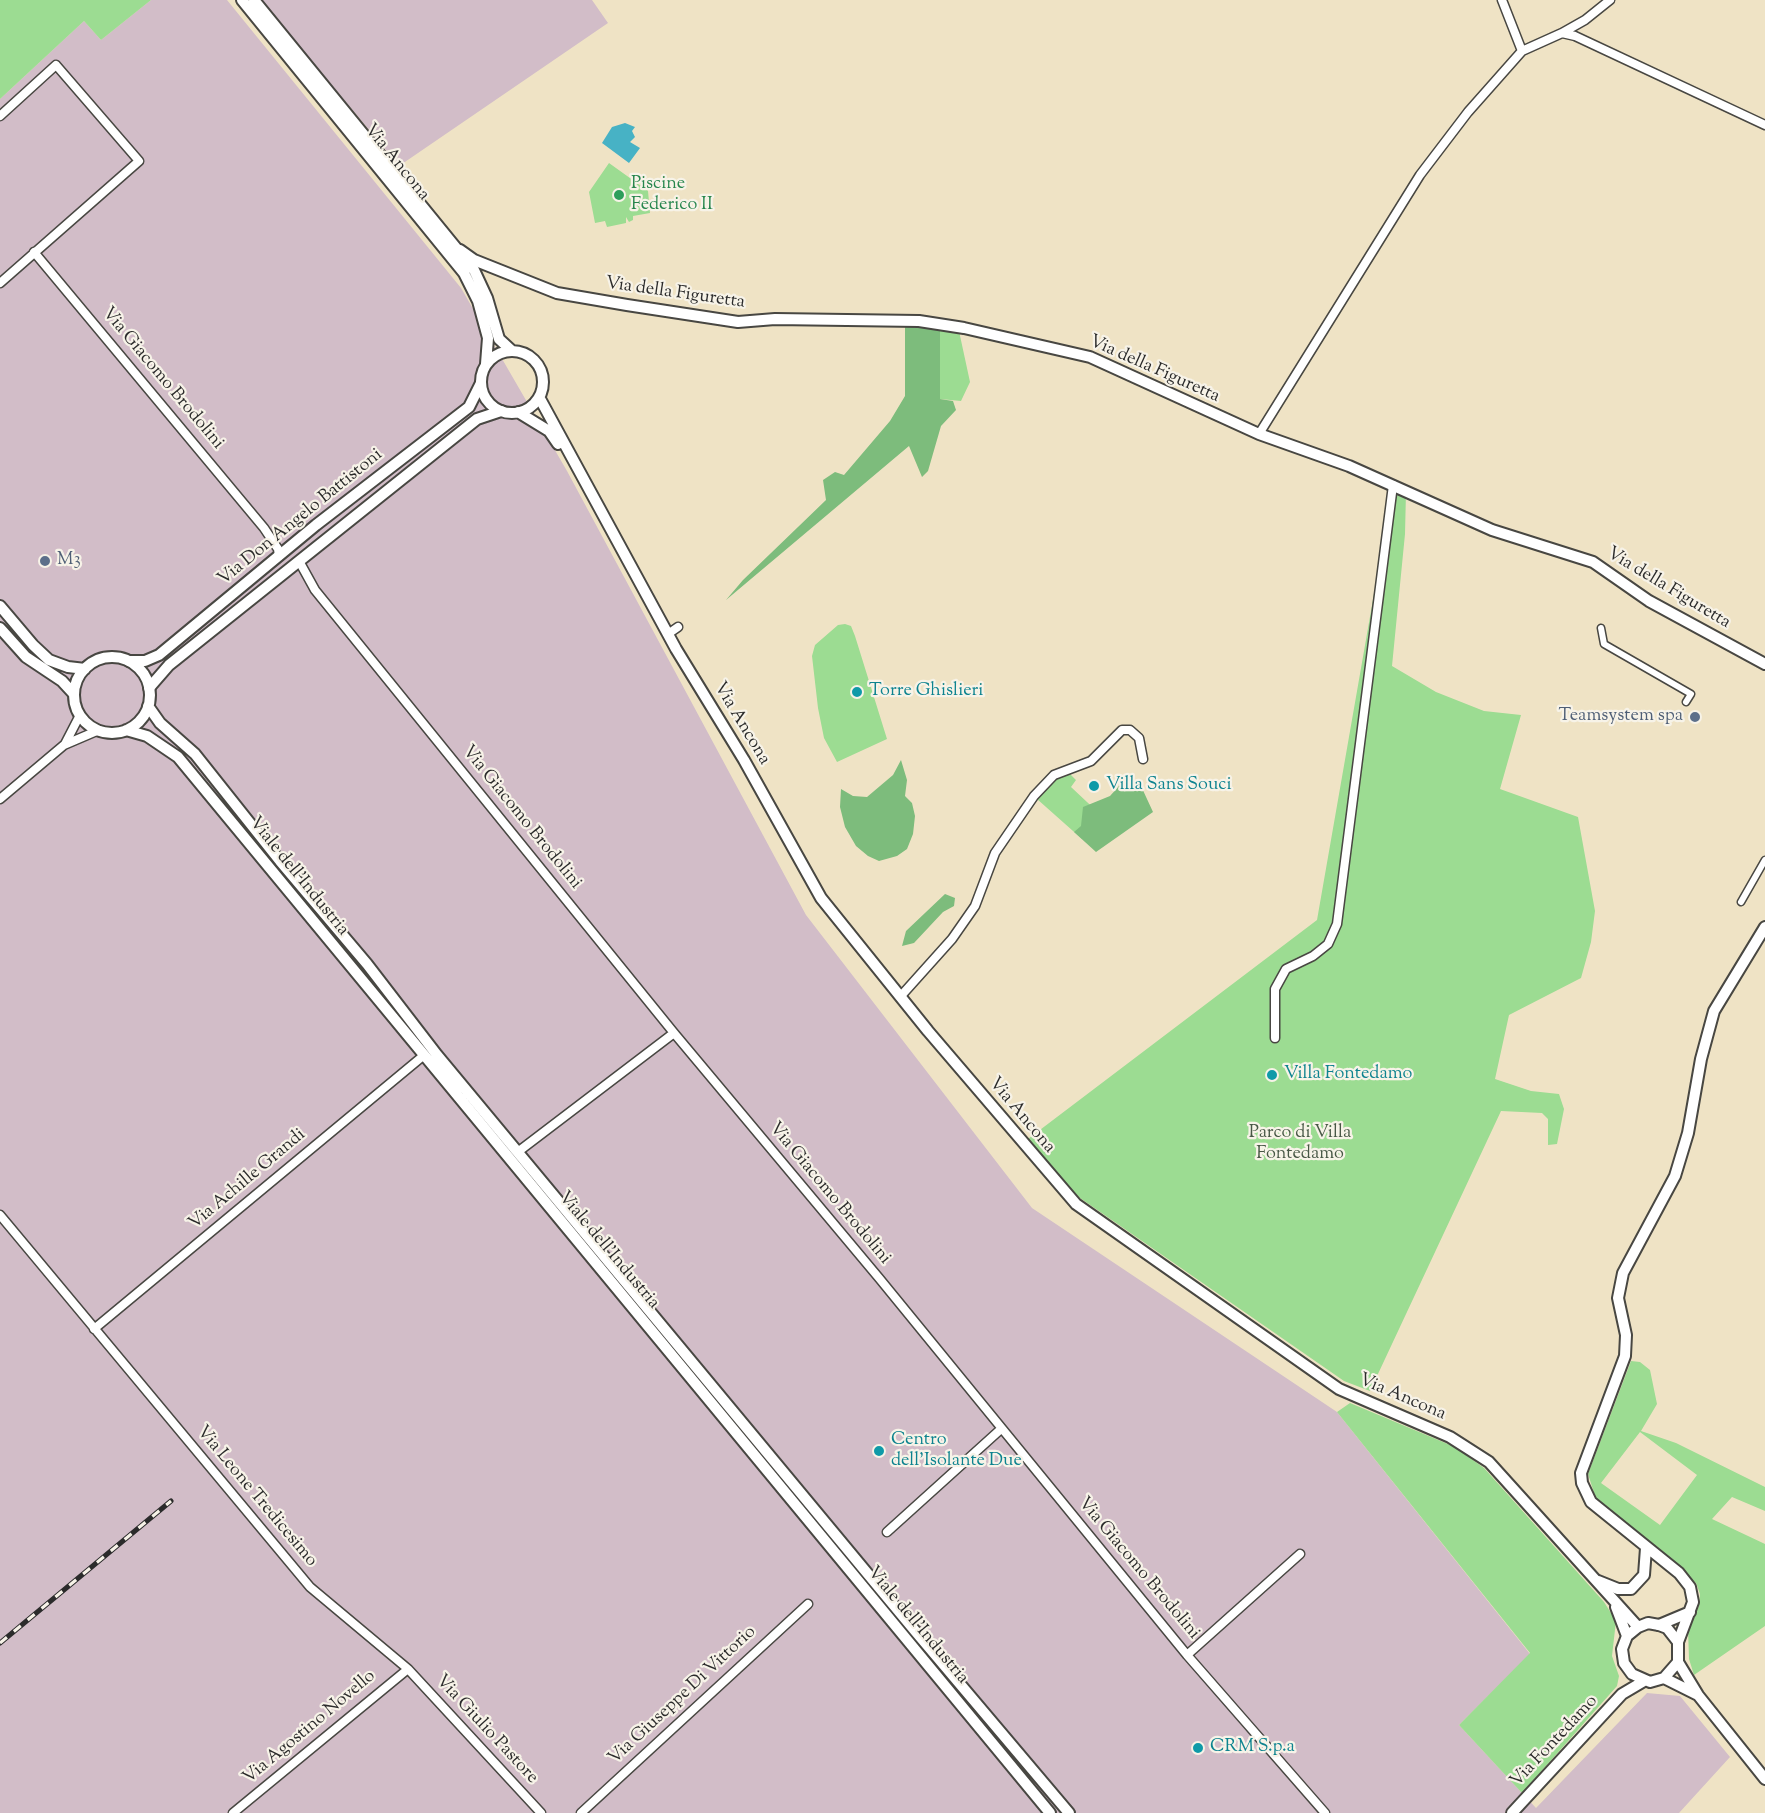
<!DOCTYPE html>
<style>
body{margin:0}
canvas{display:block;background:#efe3c5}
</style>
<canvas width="1765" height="1813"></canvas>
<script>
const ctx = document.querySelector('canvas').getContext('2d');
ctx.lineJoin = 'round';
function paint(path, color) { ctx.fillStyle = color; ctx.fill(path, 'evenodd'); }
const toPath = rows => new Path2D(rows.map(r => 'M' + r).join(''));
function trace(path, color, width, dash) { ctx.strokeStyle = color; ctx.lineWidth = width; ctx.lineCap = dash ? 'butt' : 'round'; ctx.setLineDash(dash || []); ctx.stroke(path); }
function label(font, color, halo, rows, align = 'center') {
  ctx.font = font + ' "Sorts Mill Goudy",serif'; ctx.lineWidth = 4.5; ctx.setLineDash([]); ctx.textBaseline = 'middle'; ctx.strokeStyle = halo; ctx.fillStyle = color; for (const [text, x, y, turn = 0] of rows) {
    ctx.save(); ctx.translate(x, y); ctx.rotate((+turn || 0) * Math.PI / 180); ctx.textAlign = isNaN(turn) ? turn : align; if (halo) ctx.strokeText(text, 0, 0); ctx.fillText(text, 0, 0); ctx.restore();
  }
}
const industrial = toPath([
 [151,0,227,0,461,288,567,471,806,915,1032,1208,1337,1412,1530,1654,1459,1725,1536,1808,1647,1693,1680,1696,1730,1757,1679,1813,0,1813,0,99,84,21,101,40],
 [261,0,592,0,608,23,399,166]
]);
const green = toPath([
 [0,0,151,0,101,40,84,21,0,99],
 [609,163,648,191,650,213,633,216,633,220,629,222,626,217,626,223,607,227,605,221,595,223,589,192],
 [940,327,959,331,970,382,961,401,940,399],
 [1393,485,1406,492,1405,534,1392,666,1436,692,1484,711,1521,715,1500,789,1578,817,1595,911,1591,942,1581,978,1509,1015,1495,1079,1531,1091,1559,1094,1564,1109,1557,1144,1548,1145,1548,1119,1542,1113,1501,1111,1370,1391,1344,1381,1080,1198,1024,1142,1317,920],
 [845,624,851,626,855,636,887,739,837,762,824,738,818,708,812,656,815,645,838,625],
 [1063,774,1070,774,1076,780,1071,787,1103,817,1082,839,1037,799,1051,781],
 [1631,1361,1640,1362,1650,1370,1657,1404,1641,1431,1676,1443,1765,1487,1765,1511,1732,1497,1712,1519,1765,1544,1765,1626,1694,1675,1689,1659,1688,1629,1699,1606,1700,1594,1696,1583,1596,1499,1588,1474],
 [1640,1432,1697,1475,1660,1525,1601,1483],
 [1350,1403,1455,1447,1484,1468,1604,1602,1616,1621,1612,1656,1619,1676,1617,1686,1522,1793,1459,1725,1530,1653,1337,1412]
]);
const forest = toPath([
 [905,325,940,327,940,399,953,401,956,410,941,426,928,471,922,477,909,446,726,600,743,580,826,500,823,480,835,472,844,475,890,421,905,396],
 [901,760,907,780,905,796,912,803,915,816,913,834,907,849,897,856,879,861,868,856,856,846,845,827,840,807,841,789,853,796,867,797,893,775],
 [1128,776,1141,786,1153,812,1096,852,1074,832,1081,826,1083,807,1110,796],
 [945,894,955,898,954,906,943,912,914,943,902,946,906,931]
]);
const water = toPath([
 [625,123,635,127,632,131,635,137,630,142,640,148,629,163,602,143,612,127]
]);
const pedestrian = toPath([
 [1601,628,1604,644,1691,694,1686,702],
 [1741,902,1765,860]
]);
const minor = toPath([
 [1562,33,1585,20,1610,0],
 [1522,51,1562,33,1575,36,1765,125],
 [0,116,56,65,139,161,0,283],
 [34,252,264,528,278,549,279,556],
 [1259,434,1420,175,1468,112,1522,51,1502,0],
 [299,561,315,590,674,1033,879,1278,1187,1655,1325,1813],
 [668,634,678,627],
 [65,744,80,715],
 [0,799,64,745,99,730],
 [900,997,952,939,975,906,995,853,1034,796,1054,775,1091,761,1122,730,1130,730,1139,738,1143,759],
 [1275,1038,1275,989,1286,969,1313,956,1328,944,1337,924,1393,485],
 [519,1151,674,1033],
 [0,1215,310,1587,408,1669,541,1813],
 [94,1329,423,1056],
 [887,1532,1001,1429],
 [1187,1655,1300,1554],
 [233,1813,408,1669],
 [581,1813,808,1604]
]);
const tertiary = toPath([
 [460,250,474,260,557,293,627,305,738,322,775,319,919,321,964,328,1090,357,1259,434,1349,466,1492,530,1593,562,1649,601,1765,664],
 [129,661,145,661,159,655,316,525,469,407,481,383],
 [149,688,169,665,477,419,501,411],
 [1598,1581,1618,1589,1631,1589,1644,1575,1646,1548],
 [1659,1625,1690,1612],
 [1678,1642,1693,1602,1690,1587,1679,1573,1591,1502,1582,1483,1581,1473,1625,1356,1626,1335,1618,1298,1623,1273,1675,1176,1688,1133,1701,1059,1714,1011,1765,927]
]);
const secondary = toPath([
 [242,0,464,273,478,301,488,338,486,364],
 [254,0,474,270,487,298,499,339,512,351],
 '481 382a31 31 0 1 1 62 0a31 31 0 1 1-62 0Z',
 [539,397,676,649,744,760,821,898,928,1031,1076,1204,1339,1389,1450,1437,1489,1462,1638,1627],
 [518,412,549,431,558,444],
 [0,606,33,645,49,660,68,667,85,669],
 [0,628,26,657,62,681,74,694],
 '74 695a38 38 0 1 1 76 0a38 38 0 1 1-76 0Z',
 [148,706,160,723,195,754,280,861,367,964,437,1055,916,1632,1069,1813],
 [126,730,147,736,178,757,1050,1813],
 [1616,1607,1627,1636],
 [1678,1662,1698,1695,1765,1779],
 [1664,1678,1678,1662,1678,1642,1667,1628,1659,1625,1648,1623,1638,1627,1627,1636,1622,1649,1624,1663,1632,1674,1650,1682,1664,1678,1698,1695],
 [1512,1813,1622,1694,1644,1681]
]);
const rail = toPath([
 [0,1643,171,1501]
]);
const markers = [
 [619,195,6,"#2e9e5b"],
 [45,561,6,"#5c6f8a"],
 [857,692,6,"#0f9aa8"],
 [1695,717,6,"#5c6f8a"],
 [1094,786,6,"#0f9aa8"],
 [1272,1075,6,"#0f9aa8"],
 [879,1451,6,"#0f9aa8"],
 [1198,1748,6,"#0f9aa8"]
];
const streetNames = [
 ["Via Ancona",396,163,51],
 ["Via della Figuretta",675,294,8],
 ["Via della Figuretta",1154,370,24],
 ["Via Giacomo Brodolini",162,379,50],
 ["Via Don Angelo Battistoni",301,518,-39],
 ["Via della Figuretta",1668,589,31],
 ["Via Ancona",741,724,59],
 ["Via Giacomo Brodolini",521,818,51],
 ["Viale dell'Industria",298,877,51],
 ["Via Ancona",1021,1116,50],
 ["Via Achille Grandi",248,1180,-40],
 ["Via Giacomo Brodolini",829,1194,50],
 ["Viale dell'Industria",608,1251,50],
 ["Via Ancona",1402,1398,23],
 ["Via Leone Tredicesimo",256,1497,50],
 ["Via Giacomo Brodolini",1138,1569,50],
 ["Viale dell'Industria",917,1626,50],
 ["Via Giuseppe Di Vittorio",683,1696,-43],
 ["Via Agostino Novello",310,1728,-40],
 ["Via Giulio Pastore",486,1730,47],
 ["Via Fontedamo",1555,1742,-47]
];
const leisureNames = [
 ["Piscine",631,185],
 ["Federico II",631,206]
];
const serviceNames = [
 ["M3",57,561],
 ["Teamsystem spa",1683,717,"right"]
];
const cultureNames = [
 ["Torre Ghislieri",869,692],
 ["Villa Sans Souci",1106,786],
 ["Villa Fontedamo",1284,1075],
 ["Centro",891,1441],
 ["dell'Isolante Due",891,1462],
 ["CRM S.p.a",1210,1748]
];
const parkNames = [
 ["Parco di Villa",1300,1134],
 ["Fontedamo",1300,1155]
];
paint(industrial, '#d2bdc8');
paint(green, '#9cdc92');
paint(forest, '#7dbc7c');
paint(water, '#47b2c5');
trace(pedestrian, '#484742', 9);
trace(minor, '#484742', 11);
trace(tertiary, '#484742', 14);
trace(secondary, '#484742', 14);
trace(pedestrian, '#fff', 6);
trace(minor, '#fff', 8);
trace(tertiary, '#fff', 10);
trace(secondary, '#fff', 10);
trace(rail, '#2b2b2b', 5);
trace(rail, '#f7f3e8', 3, [9]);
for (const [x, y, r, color] of markers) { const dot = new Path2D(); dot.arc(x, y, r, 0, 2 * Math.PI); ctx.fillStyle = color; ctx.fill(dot); trace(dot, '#f7f3e8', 2); }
label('18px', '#2b2b2b', '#f7f3e8', streetNames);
label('18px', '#27864d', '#f7f3e8', leisureNames, 'left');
label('18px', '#4e5e75', '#f7f3e8', serviceNames, 'left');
label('18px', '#0d838f', '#f7f3e8', cultureNames, 'left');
label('18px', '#475745', '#f7f3e8', parkNames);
</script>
